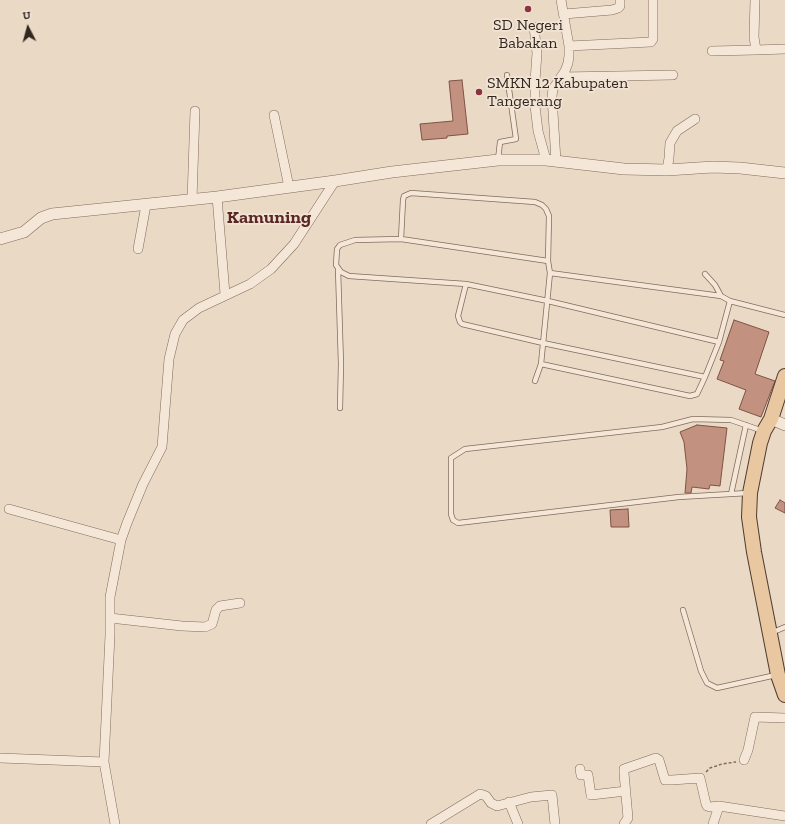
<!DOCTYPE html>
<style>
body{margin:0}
#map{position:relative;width:785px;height:824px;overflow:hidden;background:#e9d9c5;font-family:"Zilla Slab",serif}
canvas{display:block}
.north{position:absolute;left:8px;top:8px;width:40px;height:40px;-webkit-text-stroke:3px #f1e4d4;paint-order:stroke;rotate:354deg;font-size:11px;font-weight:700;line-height:16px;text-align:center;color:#33261f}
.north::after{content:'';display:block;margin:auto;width:14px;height:18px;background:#33261f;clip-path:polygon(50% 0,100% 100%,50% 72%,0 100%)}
</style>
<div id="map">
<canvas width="785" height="824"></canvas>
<div class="north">U</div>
</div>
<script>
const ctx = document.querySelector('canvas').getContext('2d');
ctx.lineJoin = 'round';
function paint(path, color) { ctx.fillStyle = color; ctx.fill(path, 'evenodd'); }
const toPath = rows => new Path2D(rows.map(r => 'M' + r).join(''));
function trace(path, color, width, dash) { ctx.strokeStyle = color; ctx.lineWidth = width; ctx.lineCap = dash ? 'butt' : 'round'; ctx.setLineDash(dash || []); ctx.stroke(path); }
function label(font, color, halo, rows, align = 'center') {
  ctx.font = font + ' "Zilla Slab",serif'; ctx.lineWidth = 3.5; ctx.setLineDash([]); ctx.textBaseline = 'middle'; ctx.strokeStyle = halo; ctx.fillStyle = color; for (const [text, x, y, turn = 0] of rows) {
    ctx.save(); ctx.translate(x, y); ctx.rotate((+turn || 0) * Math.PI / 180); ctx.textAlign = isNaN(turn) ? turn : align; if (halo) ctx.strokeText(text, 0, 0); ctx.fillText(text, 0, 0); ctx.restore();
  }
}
const building = toPath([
 [462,80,468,134,447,136,447,138,422,140,420,124,453,121,449,81,462,80],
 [734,320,769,332,755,374,775,381,761,417,739,409,746,390,717,379,724,361,720,360,734,320],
 [697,425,727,428,720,486,710,485,709,489,692,487,691,493,685,493,687,469,684,442,680,432,697,425],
 [780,500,785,503,785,513,775,508,780,500],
 [628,509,629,527,611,527,610,510,628,509]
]);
const path = toPath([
 [706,772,710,768,722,764,736,762]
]);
const service = toPath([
 [498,160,500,142,516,139,507,75],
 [401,239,403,200,404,196,411,193,535,202,542,205,546,209,549,216,548,261,550,273,541,364,535,381],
 [548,261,401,239,355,240,340,245,337,249,336,265,341,272,349,276,466,284,548,301,719,342],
 [338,269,341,364,340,408],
 [550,273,721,296,730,301,785,315],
 [705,274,715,285,721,296],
 [466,284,458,316,460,322,462,324,543,343,705,377,719,342,730,301],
 [541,364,690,396,697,394,705,377],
 [748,493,679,497,458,523,453,520,451,514,451,458,465,449,662,427,693,419,731,420,763,431],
 [731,494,746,425],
 [683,610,701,671,707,683,717,688,776,675],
 [771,633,785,627]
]);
const minor = toPath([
 [755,0,754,37,756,50,785,49],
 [564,14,612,10,618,8,620,6,620,0],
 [534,27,537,53,535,81,535,106,538,131,546,160],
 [569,46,651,42,653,39,653,0],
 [712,51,756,50],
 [562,77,673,75],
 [274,115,289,187],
 [556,161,552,96,553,89,565,71,568,63,569,56,569,46,561,0],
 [667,170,669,158,670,143,677,131,695,119],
 [217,197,225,294],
 [192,200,195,111],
 [138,249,146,205],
 [9,509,121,540],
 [110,618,182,626,205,627,212,624,216,610,220,606,240,603],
 [0,758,104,762],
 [744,760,748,750,755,717,785,718],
 [580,769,581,775,588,775,591,795,626,791],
 [509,802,518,824],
 [115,824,104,762,110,635,110,597,121,540,127,523,143,484,162,447,169,359,175,334,183,320,199,308,250,284,271,269,294,244,335,181],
 [431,824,480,794,486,796,491,803,497,806,531,797,552,795,555,824],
 [624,824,628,818,624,773,624,769,656,758,659,760,665,780,672,780,700,778,706,804,707,806,710,807,719,806,785,816],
 [713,824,719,806]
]);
const tertiary = toPath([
 [0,239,24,232,41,218,52,214,217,197,335,181,392,172,498,160,546,160,624,169,667,170,713,167,740,168,785,173],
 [771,419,785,425]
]);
const primary = toPath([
 [785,376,771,419,764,431,760,443,750,493,749,517,754,552,778,675,785,695]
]);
const markers = [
 [528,9,4,"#8a3442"],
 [479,92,4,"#8a3442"]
];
const poiNames = [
 ["SD Negeri",528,25],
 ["Babakan",528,43],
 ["SMKN 12 Kabupaten",487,83,"left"],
 ["Tangerang",487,101,"left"]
];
const quarterNames = [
 ["Kamuning",269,218]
];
paint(building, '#c3917f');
trace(building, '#7e5346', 1);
trace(service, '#826b5d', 6);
trace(minor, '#826b5d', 10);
trace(tertiary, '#826b5d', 12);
trace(primary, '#503b31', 16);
trace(path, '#826b5d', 1.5, [3, 2]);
trace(service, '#f5e7d7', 4.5);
trace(minor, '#f5e7d7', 9);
trace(tertiary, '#f5e7d7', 11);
trace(primary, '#e8c7a1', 14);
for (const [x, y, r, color] of markers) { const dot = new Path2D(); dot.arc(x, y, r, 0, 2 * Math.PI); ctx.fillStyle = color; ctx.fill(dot); trace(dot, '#f1e4d4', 1.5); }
label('16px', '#33261f', '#f1e4d4', poiNames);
label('bold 18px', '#5b2724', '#f1e4d4', quarterNames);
</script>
